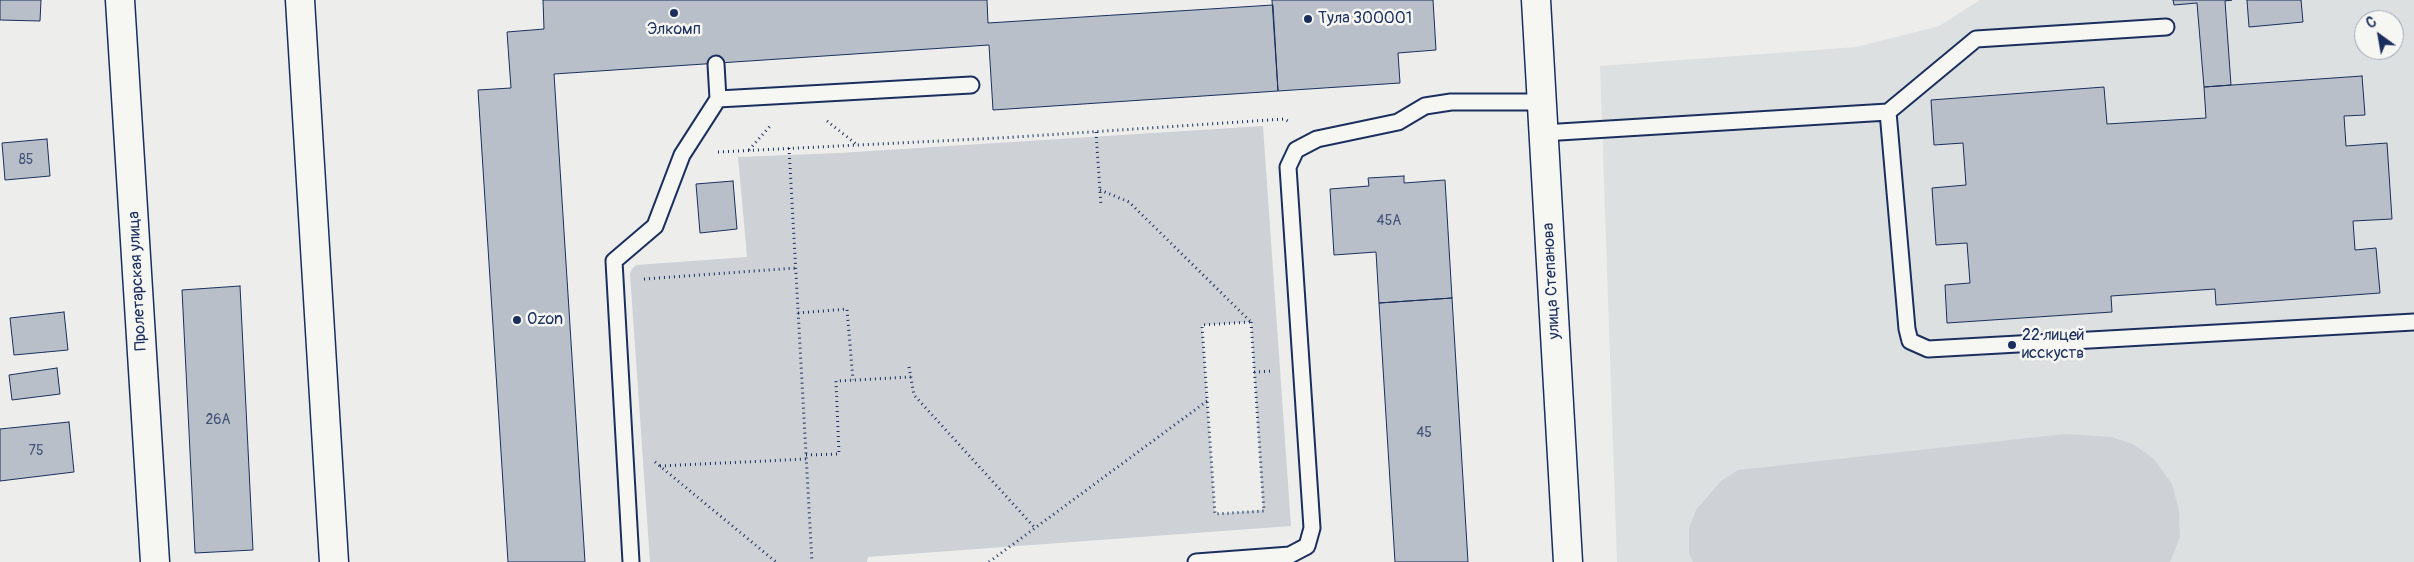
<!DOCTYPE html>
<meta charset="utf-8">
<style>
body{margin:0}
#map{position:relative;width:2414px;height:562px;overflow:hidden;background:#edeeec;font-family:Pangolin,sans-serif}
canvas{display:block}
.north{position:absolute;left:2354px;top:10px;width:50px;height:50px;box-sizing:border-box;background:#f6f6f2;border:1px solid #9ea6b7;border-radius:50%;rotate:328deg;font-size:14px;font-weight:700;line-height:20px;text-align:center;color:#1b2f5e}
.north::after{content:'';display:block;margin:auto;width:18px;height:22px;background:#1b2f5e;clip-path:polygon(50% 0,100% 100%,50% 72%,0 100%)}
</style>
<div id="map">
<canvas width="2414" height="562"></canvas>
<div class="north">С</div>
</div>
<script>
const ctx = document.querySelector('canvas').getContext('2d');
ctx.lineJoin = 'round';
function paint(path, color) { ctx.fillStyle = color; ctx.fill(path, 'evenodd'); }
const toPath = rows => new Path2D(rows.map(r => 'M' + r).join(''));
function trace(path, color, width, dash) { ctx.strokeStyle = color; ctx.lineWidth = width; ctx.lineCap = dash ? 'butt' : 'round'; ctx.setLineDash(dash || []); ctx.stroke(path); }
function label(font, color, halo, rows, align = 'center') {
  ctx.font = font + ' Pangolin,sans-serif'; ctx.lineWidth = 5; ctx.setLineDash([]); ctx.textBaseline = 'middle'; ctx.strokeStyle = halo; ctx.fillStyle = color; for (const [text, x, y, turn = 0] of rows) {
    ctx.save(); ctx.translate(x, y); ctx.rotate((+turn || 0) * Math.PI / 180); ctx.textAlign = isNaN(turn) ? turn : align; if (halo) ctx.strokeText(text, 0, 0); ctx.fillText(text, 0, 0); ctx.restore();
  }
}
const built = toPath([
 [1980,0,2414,0,2414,562,1617,562,1600,66,1856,47,1939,26],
 [2364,20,2394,20,2394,50,2364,50]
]);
const green = toPath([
 [1263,126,1291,526,868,557,867,562,650,562,630,274,632,269,636,265,747,257,738,157,839,153],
 [1251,322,1263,510,1215,514,1202,325],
 [2065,434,2111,437,2133,444,2154,459,2172,484,2179,510,2180,537,2170,562,1693,562,1689,553,1689,528,1696,510,1721,481,1738,470]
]);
const building = toPath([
 [0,0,41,0,40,21,0,20,0,0],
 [543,0,987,0,988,23,1273,5,1278,91,993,110,989,45,554,74,585,562,508,562,478,90,511,88,507,32,544,29,543,0],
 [1272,0,1433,0,1436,50,1398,53,1400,83,1278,91,1272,0],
 [2173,0,2232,0,2225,1,2231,85,2204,87,2197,3,2174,5,2173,0],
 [2247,0,2301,0,2303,22,2249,27,2247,0],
 [2362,76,2365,115,2344,116,2346,146,2387,143,2392,219,2353,221,2355,250,2376,248,2380,293,2216,305,2215,289,2111,296,2112,312,1947,323,1945,285,1970,283,1967,243,1936,245,1932,188,1966,185,1963,143,1934,145,1931,100,2104,87,2107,124,2206,118,2204,87,2362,76],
 [47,139,50,176,5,180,2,143,47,139],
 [1404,176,1404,183,1445,180,1452,298,1379,303,1376,252,1334,255,1330,189,1369,186,1368,178,1404,176],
 [733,181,737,229,700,233,696,184,733,181],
 [240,286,253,550,195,553,182,290,240,286],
 [1452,298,1468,562,1395,562,1379,303,1452,298],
 [64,312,68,350,14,355,10,318,64,312],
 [57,368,60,394,12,400,9,375,57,368],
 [69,422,74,472,0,481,0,429,69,422]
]);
const path = toPath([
 [827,121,856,144],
 [1096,132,1101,206],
 [789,148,812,562],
 [749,150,771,125],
 [718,152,1000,138,1284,119,1290,122],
 [1100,190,1129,202,1251,322],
 [644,279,796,268],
 [798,313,847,309,853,380],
 [1251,322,1264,511,1215,514,1202,325,1251,322],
 [909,367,914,395,1035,528],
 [1254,372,1273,371],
 [806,455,839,454,836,381,911,377],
 [655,462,776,562],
 [660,466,806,459],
 [989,562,1207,401]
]);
const service = toPath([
 [718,99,971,85],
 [1888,112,1976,39,2166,27],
 [1543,133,1888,112,1907,329,1910,341,1928,349,2414,322],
 [631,562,614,261,655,226,682,155,718,99,716,64],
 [1196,562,1290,555,1307,546,1312,528,1288,167,1296,150,1317,139,1398,122,1425,106,1451,102,1541,102]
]);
const minor = toPath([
 [1536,0,1568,562]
]);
const primary = toPath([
 [120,0,155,562],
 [300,0,334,562]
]);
const markers = [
 [674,13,5,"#1b2f5e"],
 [1308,19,5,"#1b2f5e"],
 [517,320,5,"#1b2f5e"],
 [2012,345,5,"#1b2f5e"]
];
const numberNames = [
 ["85",26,160],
 ["45А",1389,221],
 ["26А",218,420],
 ["45",1424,433],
 ["75",36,451]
];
const poiNames = [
 ["Тула 300001",1318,19],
 ["Элкомп",674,30,"center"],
 ["Ozon",527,320],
 ["22 лицей",2022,336],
 ["исскуств",2022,354]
];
const streetNames = [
 ["Пролетарская улица",138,281,-93],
 ["улица Степанова",1552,281,-93]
];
paint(built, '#dde0e1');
paint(green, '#ced2d7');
paint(building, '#b9bfc8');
trace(building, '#1b2f5e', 1);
trace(service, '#1b2f5e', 19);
trace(minor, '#1b2f5e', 31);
trace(primary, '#1b2f5e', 31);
trace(path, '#1b2f5e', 3, [1, 4]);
trace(service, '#f6f6f2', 15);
trace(minor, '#f6f6f2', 28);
trace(primary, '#f6f6f2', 28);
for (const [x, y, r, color] of markers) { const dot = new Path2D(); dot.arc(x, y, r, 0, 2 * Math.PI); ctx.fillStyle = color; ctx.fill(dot); trace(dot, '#f6f6f2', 2); }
label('14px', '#425378', null, numberNames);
label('16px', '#1b2f5e', '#f6f6f2', poiNames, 'left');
label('16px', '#1b2f5e', '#f6f6f2', streetNames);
</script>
